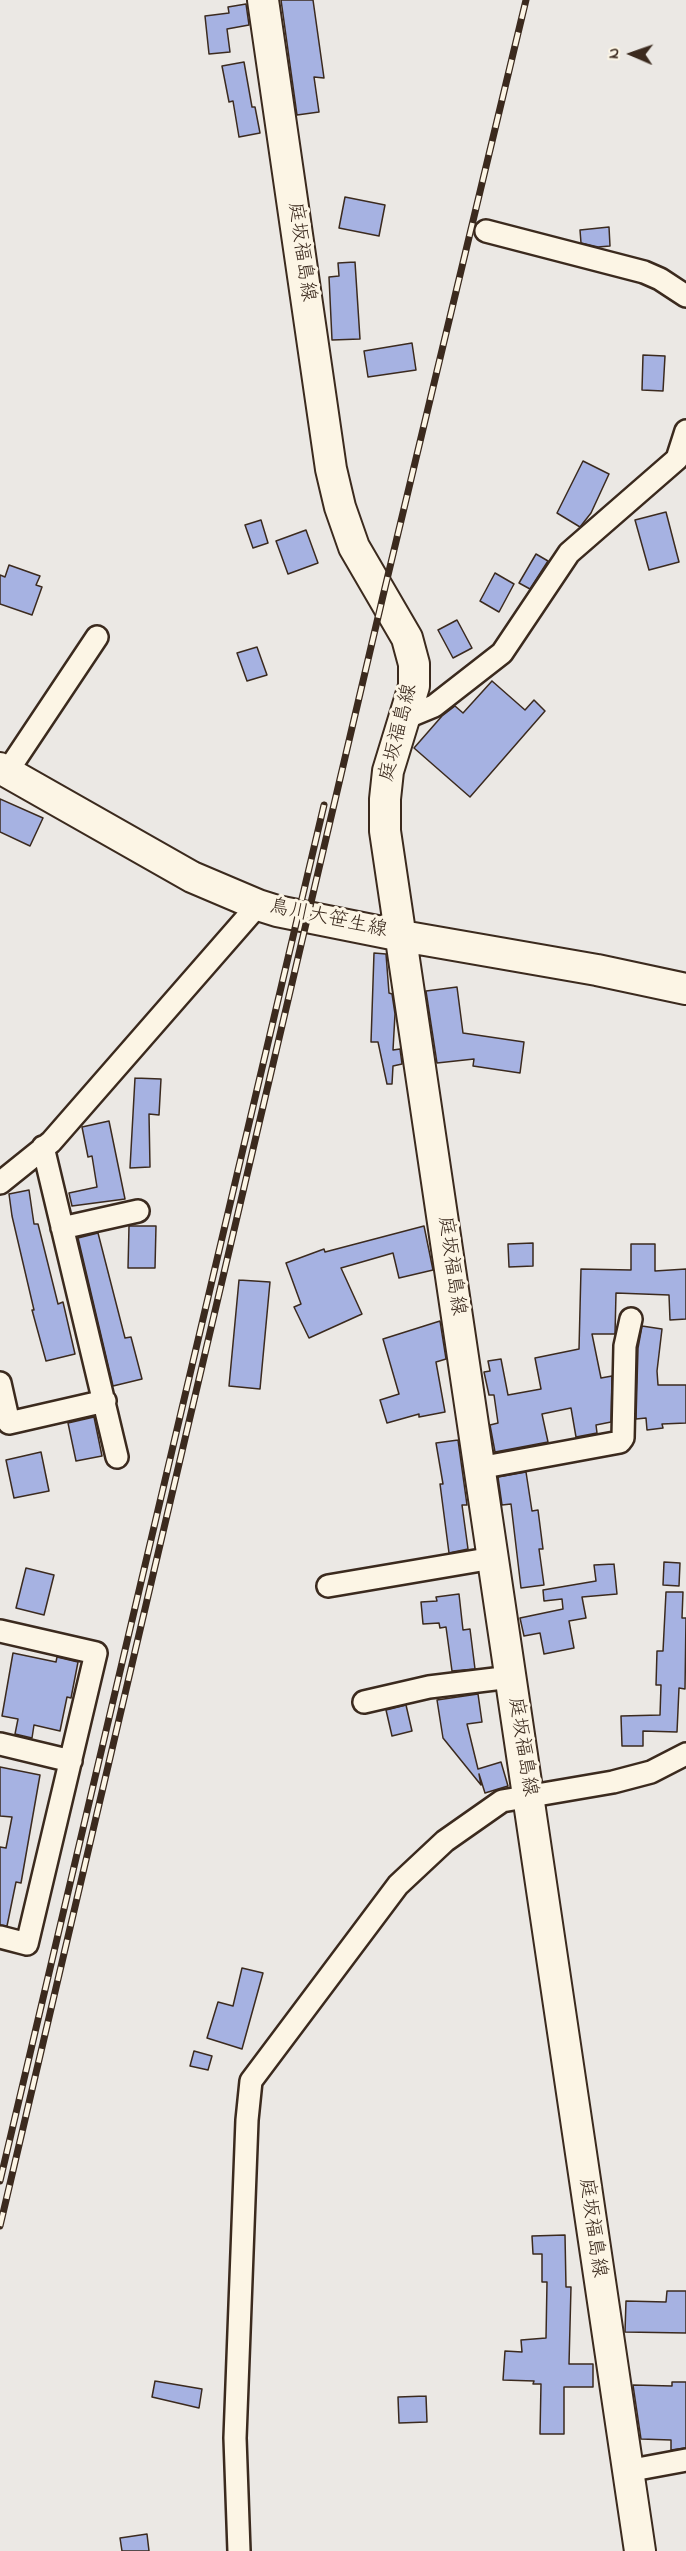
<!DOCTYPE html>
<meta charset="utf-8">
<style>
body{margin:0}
#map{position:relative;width:686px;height:2551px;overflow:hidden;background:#ebe8e4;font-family:"Indie Flower",sans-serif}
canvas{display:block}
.north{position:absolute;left:602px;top:24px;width:60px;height:60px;-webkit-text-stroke:4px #fcf5e5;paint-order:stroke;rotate:272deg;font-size:16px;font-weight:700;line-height:24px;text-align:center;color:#3b2a1e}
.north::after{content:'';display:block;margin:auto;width:21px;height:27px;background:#3b2a1e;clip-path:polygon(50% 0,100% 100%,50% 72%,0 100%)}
</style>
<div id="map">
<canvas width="686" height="2551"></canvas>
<div class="north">N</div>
</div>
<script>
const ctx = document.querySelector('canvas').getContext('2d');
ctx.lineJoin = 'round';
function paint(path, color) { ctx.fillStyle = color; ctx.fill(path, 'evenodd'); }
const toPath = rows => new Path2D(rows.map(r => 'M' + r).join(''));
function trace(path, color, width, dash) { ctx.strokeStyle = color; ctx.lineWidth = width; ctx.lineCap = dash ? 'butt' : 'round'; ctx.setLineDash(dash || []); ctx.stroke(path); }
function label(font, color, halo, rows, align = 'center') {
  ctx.font = font + ' "Indie Flower","Klee One",sans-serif'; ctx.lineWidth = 6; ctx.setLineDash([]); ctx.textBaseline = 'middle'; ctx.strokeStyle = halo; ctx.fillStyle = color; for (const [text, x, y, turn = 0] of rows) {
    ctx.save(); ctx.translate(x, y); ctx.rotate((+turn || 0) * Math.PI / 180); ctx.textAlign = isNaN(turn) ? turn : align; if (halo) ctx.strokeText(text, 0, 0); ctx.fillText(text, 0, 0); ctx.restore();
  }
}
const building = toPath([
 [281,0,313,0,324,78,314,77,319,112,297,115,281,0],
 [246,4,249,25,227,29,230,52,209,54,205,16,229,13,228,7,246,4],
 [244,62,252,107,255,107,260,133,239,137,233,101,229,102,222,66,244,62],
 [345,197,385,205,379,236,339,228,345,197],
 [609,227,610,246,598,247,581,243,580,230,609,227],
 [355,262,360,339,332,340,329,277,339,276,338,263,355,262],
 [412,343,416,370,368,377,364,351,412,343],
 [643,355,665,356,663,391,642,390,643,355],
 [583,461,609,474,591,513,580,527,557,513,583,461],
 [666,512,679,562,649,570,635,520,666,512],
 [261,520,268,543,253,548,245,525,261,520],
 [306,530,318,563,288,574,276,541,306,530],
 [536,554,548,561,530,589,519,583,536,554],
 [9,565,40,576,36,585,42,587,32,615,0,604,0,575,5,577,9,565],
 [495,573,514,584,499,612,480,601,495,573],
 [457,620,472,648,453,658,438,630,457,620],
 [257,647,267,675,247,681,237,653,257,647],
 [492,681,525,710,534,700,545,711,470,797,414,748,442,716,455,706,463,713,492,681],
 [0,799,43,818,30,846,0,832,0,799],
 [374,953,386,954,389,993,392,994,395,1014,393,1050,400,1049,402,1064,393,1066,392,1084,387,1084,378,1042,371,1042,374,953],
 [457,987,463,1033,524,1042,520,1073,473,1066,474,1059,437,1063,426,991,457,987],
 [135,1078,161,1079,159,1115,149,1114,150,1167,130,1168,135,1078],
 [109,1121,125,1199,72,1206,69,1193,97,1187,92,1156,88,1157,82,1127,109,1121],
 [29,1190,34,1224,38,1224,58,1304,63,1302,75,1354,46,1361,32,1310,34,1310,12,1216,9,1194,29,1190],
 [129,1226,156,1226,155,1268,128,1268,129,1226],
 [424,1226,433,1270,399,1278,393,1253,341,1268,362,1314,309,1338,294,1307,301,1304,286,1263,324,1249,325,1252,424,1226],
 [98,1233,125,1338,131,1337,142,1379,113,1386,78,1238,98,1233],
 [533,1243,533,1266,509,1267,508,1244,533,1243],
 [631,1244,655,1244,655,1271,686,1269,686,1319,670,1320,669,1295,616,1293,615,1334,592,1334,601,1378,612,1376,611,1422,596,1425,597,1433,576,1437,571,1408,542,1414,548,1442,495,1452,490,1425,498,1423,494,1395,489,1395,484,1372,490,1371,488,1361,501,1359,508,1395,541,1389,535,1358,579,1349,581,1269,631,1270,631,1244],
 [239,1280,270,1282,260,1389,229,1386,239,1280],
 [440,1321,446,1359,436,1362,445,1412,419,1417,419,1414,387,1423,380,1400,399,1394,383,1339,440,1321],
 [642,1326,662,1329,657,1371,658,1385,686,1385,686,1423,662,1424,663,1428,647,1430,646,1418,636,1419,638,1348,642,1326],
 [94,1417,102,1456,76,1461,68,1423,94,1417],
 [458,1440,467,1505,462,1505,468,1549,449,1553,440,1484,443,1484,436,1443,458,1440],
 [41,1452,49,1491,14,1498,6,1460,41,1452],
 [526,1472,532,1511,538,1510,543,1549,539,1549,544,1585,521,1588,511,1504,502,1505,498,1477,526,1472],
 [664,1562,680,1563,679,1586,663,1585,664,1562],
 [614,1564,617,1594,582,1597,586,1618,569,1621,574,1648,544,1654,540,1633,524,1636,520,1618,563,1609,562,1599,544,1601,543,1590,596,1581,594,1565,614,1564],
 [26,1568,54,1575,44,1615,16,1608,26,1568],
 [666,1592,683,1592,682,1618,686,1618,685,1689,679,1688,677,1732,643,1731,643,1746,622,1746,621,1716,660,1715,661,1685,656,1685,657,1651,663,1651,666,1592],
 [459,1594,463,1630,470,1629,475,1669,452,1671,446,1627,440,1628,439,1623,423,1624,421,1602,437,1601,436,1597,459,1594],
 [13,1653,56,1662,57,1657,78,1662,71,1698,67,1697,60,1731,34,1725,32,1738,15,1734,18,1719,2,1716,13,1653],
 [478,1694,482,1722,467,1724,478,1769,501,1762,508,1786,485,1793,479,1774,481,1785,443,1738,437,1700,478,1694],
 [406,1705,412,1731,392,1736,386,1710,406,1705],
 [0,1767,40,1775,21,1883,16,1882,7,1926,0,1925,0,1847,6,1848,12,1817,0,1816,0,1767],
 [242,1968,263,1973,242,2049,207,2038,218,2002,233,2006,242,1968],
 [194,2051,212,2056,208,2070,190,2066,194,2051],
 [565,2235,566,2287,571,2287,569,2364,593,2364,593,2387,564,2387,564,2434,540,2434,541,2384,533,2384,534,2381,503,2380,505,2351,522,2352,521,2340,546,2338,547,2282,542,2282,542,2254,533,2254,532,2236,565,2235],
 [667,2291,686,2291,686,2333,625,2332,626,2301,666,2302,667,2291],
 [155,2381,202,2389,199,2408,152,2397,155,2381],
 [672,2382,686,2382,686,2448,671,2450,671,2440,641,2439,633,2385,672,2386,672,2382],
 [426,2396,427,2422,399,2423,398,2397,426,2396],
 [147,2534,149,2551,122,2551,120,2538,147,2534]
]);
const street = toPath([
 [486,231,644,272,660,279,686,296],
 [405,718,434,706,502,653,569,553,677,459,686,431],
 [7,772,97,637],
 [43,1147,117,1457],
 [0,1183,51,1142,258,905],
 [62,1228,138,1211],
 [0,1383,9,1423,105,1401],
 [479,1468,620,1442,623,1438,625,1346,631,1319],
 [328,1586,493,1558],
 [0,1631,96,1653,27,1944,0,1937],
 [364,1702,429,1687,511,1677],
 [0,1744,71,1761],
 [627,2471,686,2460],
 [239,2551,235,2438,247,2120,251,2081,398,1885,445,1841,502,1801,613,1782,651,1772,686,1754]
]);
const secondary = toPath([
 [263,0,331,469,340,507,354,547,407,638,414,664,414,686,388,771,385,799,385,831,640,2551],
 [0,768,192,877,258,905,277,911,402,936,597,970,686,989]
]);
const rail = toPath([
 [0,2181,324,805],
 [0,2226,383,596,526,0]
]);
const streetNames = [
 ["庭坂福島線",300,252,82],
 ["庭坂福島線",400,733,-76],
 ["鳥川大笹生線",328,920,12],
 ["庭坂福島線",450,1266,82],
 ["庭坂福島線",521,1747,81],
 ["庭坂福島線",591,2228,82]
];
paint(building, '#a6b2e2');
trace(building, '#3b2a1e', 1.5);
trace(street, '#3b2a1e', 26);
trace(secondary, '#3b2a1e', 34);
trace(street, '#fcf5e5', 21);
trace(secondary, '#fcf5e5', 30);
trace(rail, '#3b2a1e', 7);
trace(rail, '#fcf5e5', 4.5, [14]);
label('20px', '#3b2a1e', '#fcf5e5', streetNames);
</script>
